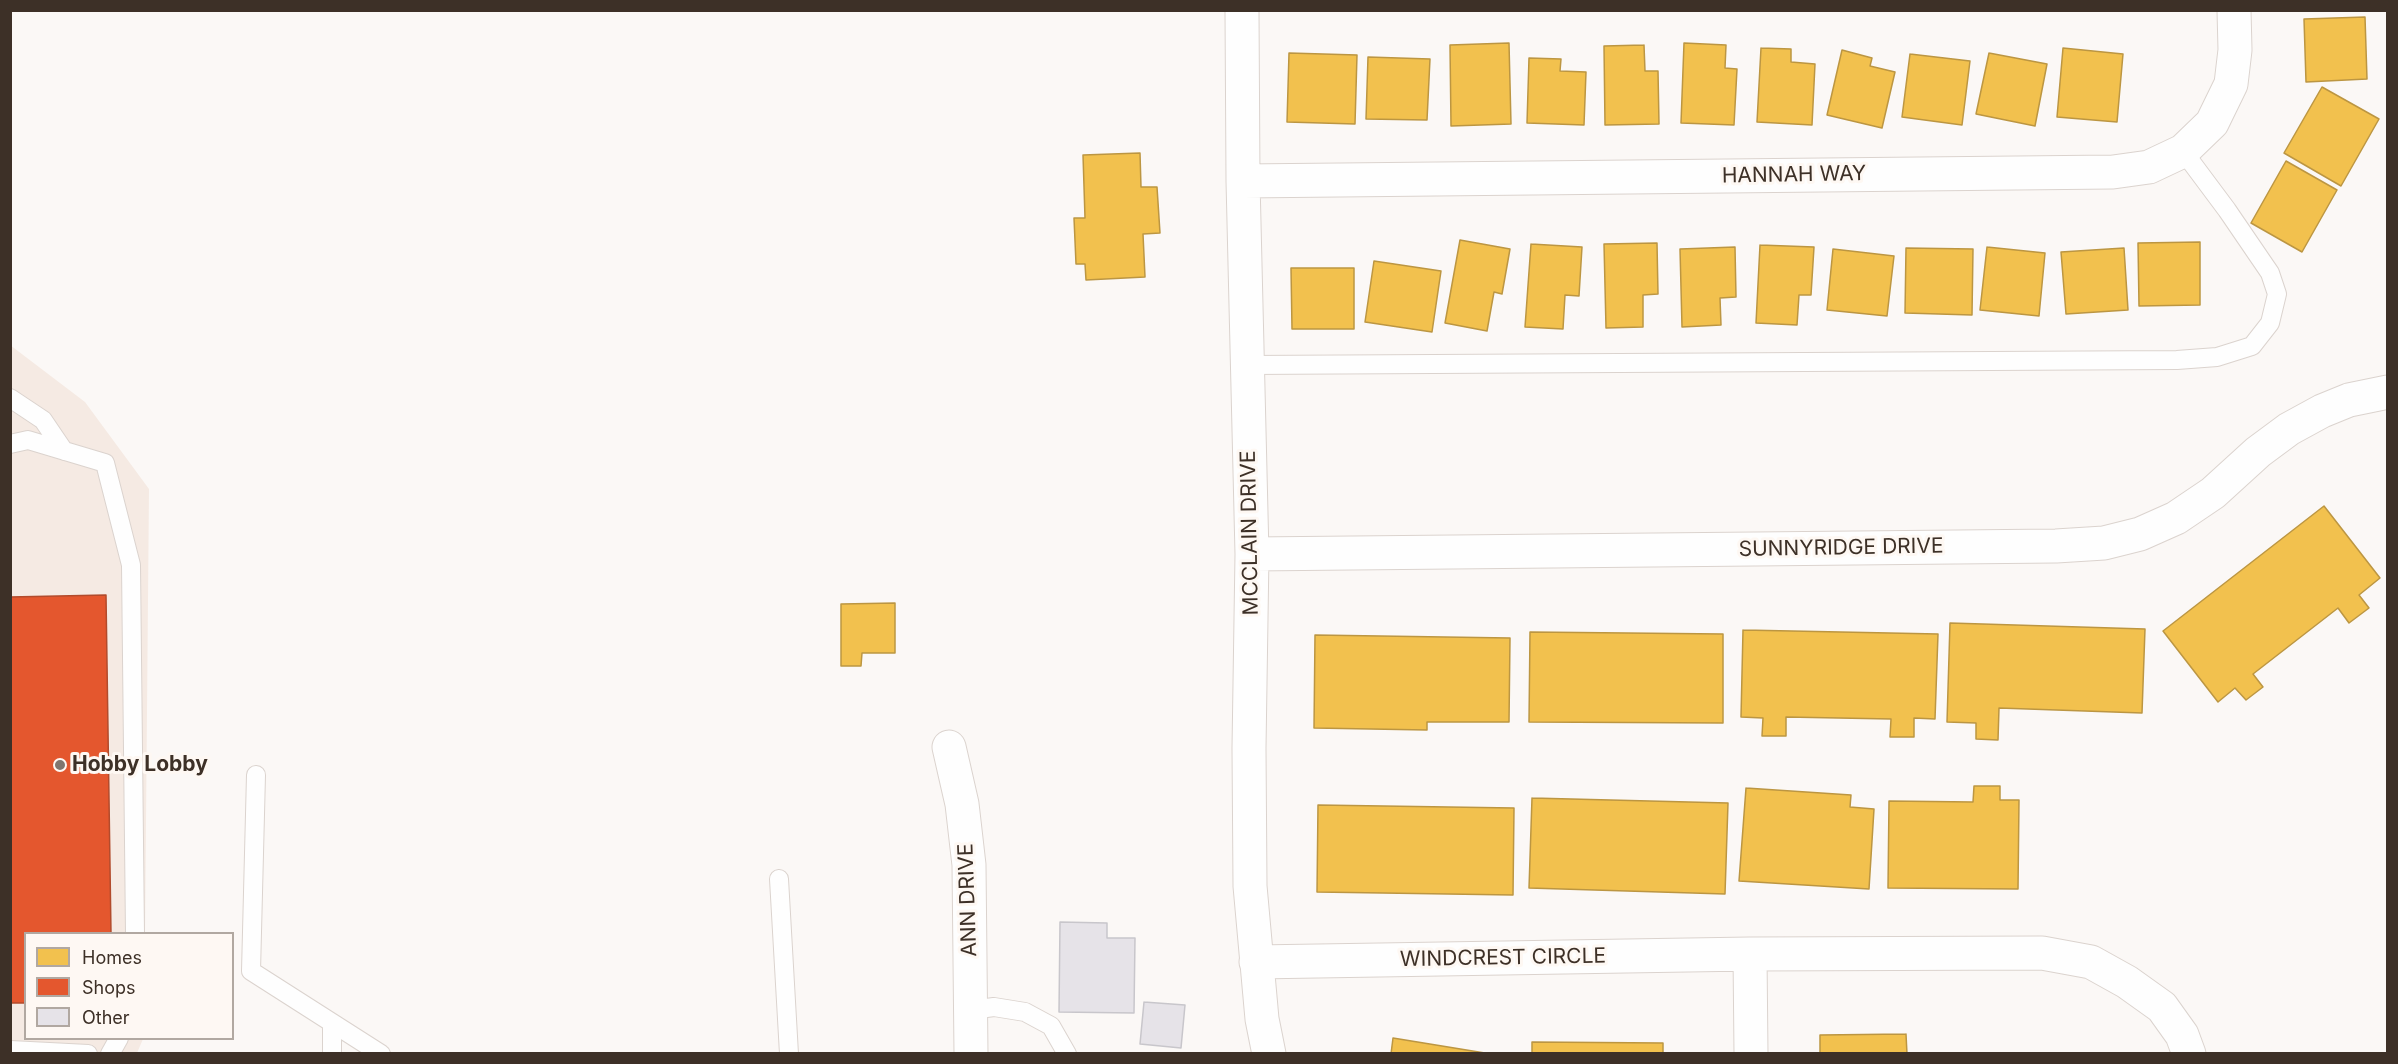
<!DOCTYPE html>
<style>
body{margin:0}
#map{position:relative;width:2398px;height:1064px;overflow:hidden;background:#fbf8f6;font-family:Inter,sans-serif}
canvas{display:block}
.frame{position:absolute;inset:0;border:12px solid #3d3027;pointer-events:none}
.legend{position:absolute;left:24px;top:932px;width:210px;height:108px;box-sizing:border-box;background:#fef8f3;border:2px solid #b1a8a1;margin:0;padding:8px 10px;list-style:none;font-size:18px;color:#3d3027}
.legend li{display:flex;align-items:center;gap:12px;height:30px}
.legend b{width:30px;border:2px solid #b1a8a1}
</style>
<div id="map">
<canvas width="2398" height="1064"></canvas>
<div class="frame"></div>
<ul class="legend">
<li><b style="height:16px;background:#f2c14e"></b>Homes</li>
<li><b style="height:16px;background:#e4572e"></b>Shops</li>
<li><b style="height:16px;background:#e6e3e8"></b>Other</li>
</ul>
</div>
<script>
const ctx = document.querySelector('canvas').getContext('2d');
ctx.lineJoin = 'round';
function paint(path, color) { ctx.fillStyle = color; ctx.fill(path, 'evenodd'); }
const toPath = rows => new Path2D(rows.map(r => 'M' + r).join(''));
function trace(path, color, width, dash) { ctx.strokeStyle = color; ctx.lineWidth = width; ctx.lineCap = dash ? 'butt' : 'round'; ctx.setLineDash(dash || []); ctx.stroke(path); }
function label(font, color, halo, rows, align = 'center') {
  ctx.font = font + ' Inter,sans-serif'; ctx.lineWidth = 6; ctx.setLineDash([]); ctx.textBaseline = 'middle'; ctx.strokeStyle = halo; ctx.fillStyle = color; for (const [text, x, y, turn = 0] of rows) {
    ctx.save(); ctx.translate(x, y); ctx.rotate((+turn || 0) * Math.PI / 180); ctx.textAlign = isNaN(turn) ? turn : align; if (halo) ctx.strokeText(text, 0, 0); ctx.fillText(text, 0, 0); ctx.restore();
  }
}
const built = toPath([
 [10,345,85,402,149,489,145,933,26,934,26,1038,143,1039,137,1053,11,1053]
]);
const homes = toPath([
 [2365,17,2367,79,2306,82,2304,19,2365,17],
 [1509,43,1511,124,1451,126,1450,45,1509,43],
 [1684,43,1726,45,1725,68,1737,69,1734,125,1681,123,1684,43],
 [1644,45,1645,71,1658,71,1659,124,1605,125,1604,46,1644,45],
 [1761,48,1791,49,1791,62,1815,64,1812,125,1757,122,1761,48],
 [2063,48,2123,54,2117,122,2057,117,2063,48],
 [1842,50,1872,58,1870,66,1895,72,1882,128,1827,115,1842,50],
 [1289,53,1357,55,1355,124,1287,122,1289,53],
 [1989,53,2047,64,2035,126,1976,114,1989,53],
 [1910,54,1970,61,1962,125,1902,117,1910,54],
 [1368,57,1430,59,1427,120,1366,119,1368,57],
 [1529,58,1561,59,1560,71,1586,72,1584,125,1527,123,1529,58],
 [2322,87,2379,119,2341,186,2284,153,2322,87],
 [1140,153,1141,187,1157,187,1160,233,1143,234,1145,277,1086,280,1085,264,1076,264,1074,218,1085,218,1083,155,1140,153],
 [2286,161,2337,190,2302,252,2251,223,2286,161],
 [1460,240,1510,249,1502,294,1494,292,1487,331,1445,323,1460,240],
 [2200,242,2200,305,2139,306,2138,243,2200,242],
 [1657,243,1658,294,1643,295,1643,327,1606,328,1604,244,1657,243],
 [1531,244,1582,247,1579,296,1565,295,1563,329,1525,327,1531,244],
 [1760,245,1814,247,1811,295,1799,295,1797,325,1756,323,1760,245],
 [1735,247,1736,297,1720,298,1721,325,1682,327,1680,249,1735,247],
 [1987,247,2045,253,2039,316,1980,310,1987,247],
 [1906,248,1973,249,1972,315,1905,313,1906,248],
 [2124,248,2128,310,2066,314,2061,252,2124,248],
 [1833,249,1894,256,1887,316,1827,310,1833,249],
 [1374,261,1441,271,1432,332,1365,322,1374,261],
 [1291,268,1354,268,1354,329,1292,329,1291,268],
 [2324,506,2380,578,2359,595,2369,608,2349,623,2338,608,2253,674,2263,687,2246,700,2235,688,2218,702,2163,631,2324,506],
 [895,603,895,653,862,653,861,666,841,666,841,604,895,603],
 [1950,623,2145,629,2142,713,1999,708,1998,740,1976,739,1976,723,1947,722,1950,623],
 [1743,630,1938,634,1935,719,1914,718,1914,737,1890,737,1891,719,1786,717,1786,736,1762,736,1763,718,1741,717,1743,630],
 [1530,632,1723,634,1723,723,1529,722,1530,632],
 [1315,635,1510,638,1509,722,1427,722,1427,730,1314,728,1315,635],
 [1974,786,2000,786,2000,800,2019,800,2018,889,1888,888,1889,801,1973,802,1974,786],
 [1746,788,1851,795,1850,807,1874,809,1869,889,1739,881,1746,788],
 [1532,798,1728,803,1725,894,1529,888,1532,798],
 [1318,805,1514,808,1513,895,1317,892,1318,805],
 [1906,1034,1907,1054,1820,1054,1820,1035,1906,1034],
 [1393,1038,1491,1054,1391,1054,1393,1038],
 [1532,1042,1663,1043,1663,1054,1532,1054,1532,1042]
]);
const shops = toPath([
 [106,595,111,934,26,934,26,1003,10,1003,10,597,106,595]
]);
const building = toPath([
 [1060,922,1107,923,1107,938,1135,938,1134,1013,1059,1012,1060,922],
 [1144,1002,1185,1005,1181,1048,1140,1044,1144,1002]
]);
const service = toPath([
 [1247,365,2177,360,2217,357,2252,346,2270,323,2277,294,2270,273,2227,210,2183,151],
 [10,398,43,420,64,451],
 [10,444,28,440,105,463,131,565,135,934],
 [256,775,251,971,381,1054],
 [779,879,789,1054],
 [971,1010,994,1007,1025,1012,1051,1026,1067,1054],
 [10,1050,88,1054],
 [110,1054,119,1038],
 [332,1054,332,1023]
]);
const minor = toPath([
 [1242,10,1243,181,1252,554,1249,748,1250,886,1262,1019,1269,1054],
 [1243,181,2113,172,2149,167,2183,151,2212,123,2231,84,2235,50,2234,10],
 [1252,554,2056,546,2104,543,2140,534,2176,518,2213,493,2258,452,2289,429,2322,411,2349,400,2388,392],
 [949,747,962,804,969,865,971,1054],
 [1750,954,1751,1054],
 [1256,962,1750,954,2042,953,2091,962,2127,982,2162,1007,2182,1035,2189,1054]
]);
const markers = [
 [60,765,6,"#80766f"]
];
const streetNames = [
 ["HANNAH WAY",1794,175,-1],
 ["MCCLAIN DRIVE",1250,533,-91],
 ["SUNNYRIDGE DRIVE",1841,548,-1],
 ["ANN DRIVE",968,900,-92],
 ["WINDCREST CIRCLE",1503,958,-1]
];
const poiNames = [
 ["Hobby Lobby",72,765]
];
paint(built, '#f5eae3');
paint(homes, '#f2c14e');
trace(homes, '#bc9642', 1.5);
paint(shops, '#e4572e');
trace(shops, '#b24b2c', 1.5);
paint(building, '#e6e3e8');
trace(building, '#c8c6cb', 1.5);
trace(service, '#dbd3ce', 20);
trace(minor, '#dbd3ce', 35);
trace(service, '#fefefe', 18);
trace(minor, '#fefefe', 33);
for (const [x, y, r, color] of markers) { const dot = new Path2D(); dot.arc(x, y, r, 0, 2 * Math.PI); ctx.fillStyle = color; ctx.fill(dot); trace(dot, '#fef8f3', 2); }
label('21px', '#3d3027', '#fef8f3', streetNames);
label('bold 21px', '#3d3027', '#fef8f3', poiNames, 'left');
</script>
